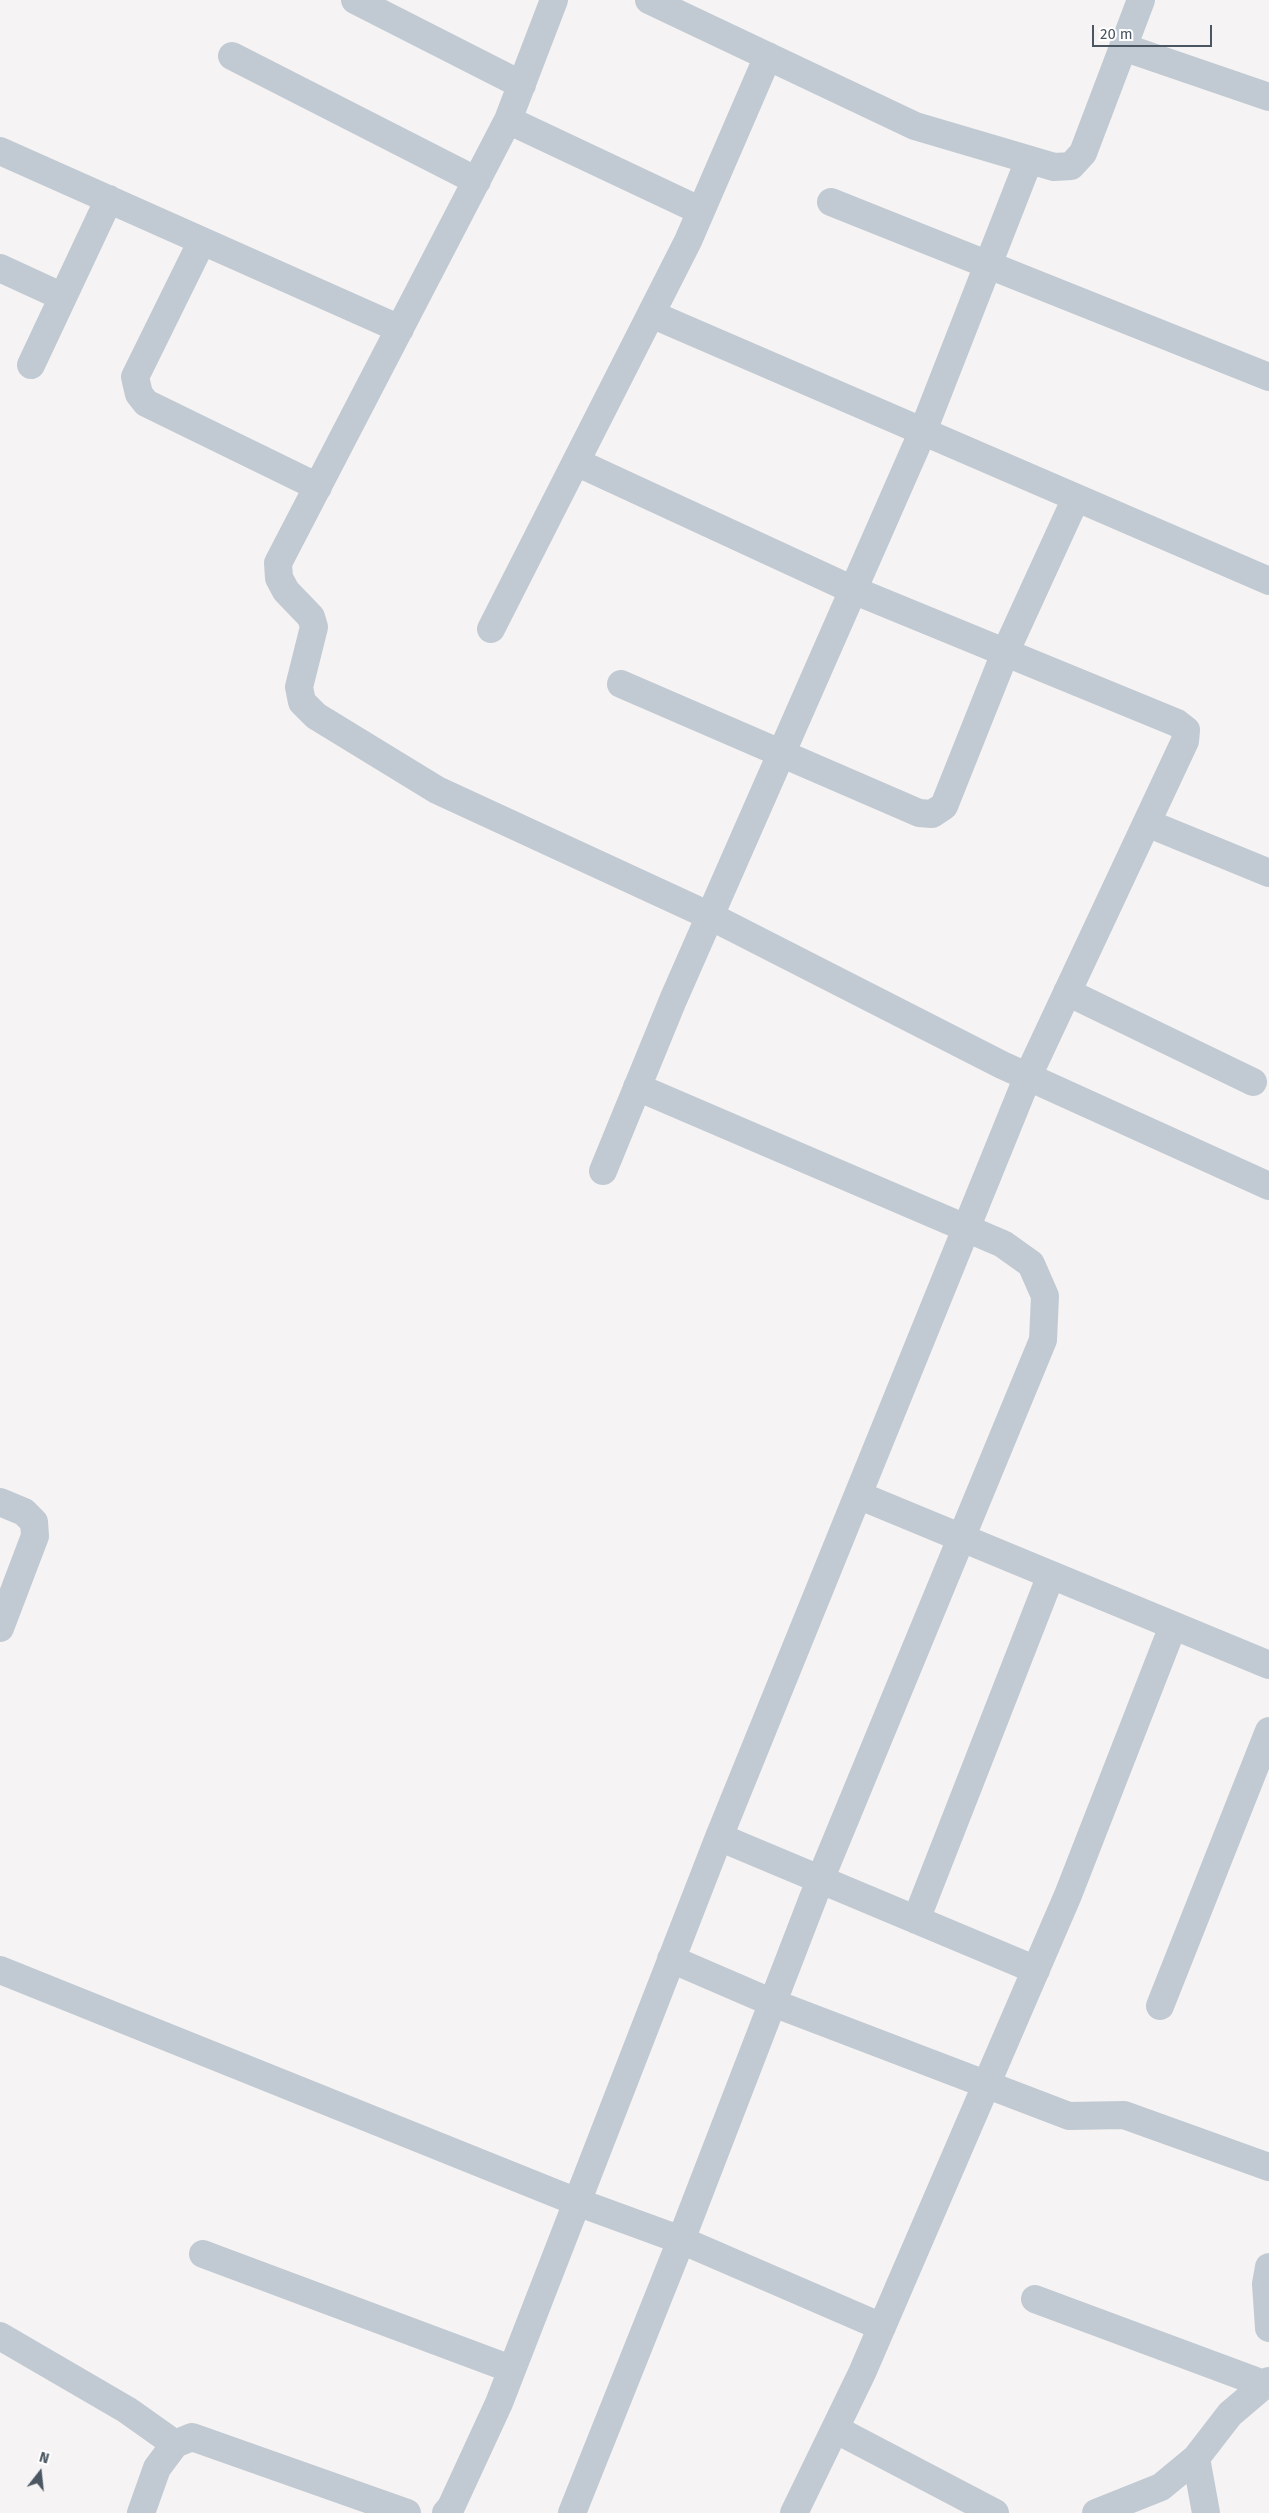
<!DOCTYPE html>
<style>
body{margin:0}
#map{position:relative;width:1269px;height:2513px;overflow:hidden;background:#f5f3f3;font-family:"Fira Sans",sans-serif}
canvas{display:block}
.north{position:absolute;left:15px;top:2448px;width:50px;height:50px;-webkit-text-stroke:4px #fff;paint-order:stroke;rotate:16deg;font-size:14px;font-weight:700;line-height:20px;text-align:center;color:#4a5661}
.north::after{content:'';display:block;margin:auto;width:18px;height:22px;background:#4a5661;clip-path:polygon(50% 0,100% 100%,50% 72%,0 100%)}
.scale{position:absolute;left:1092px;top:25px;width:120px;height:22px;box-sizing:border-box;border:2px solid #4a5661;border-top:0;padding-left:6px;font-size:15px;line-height:18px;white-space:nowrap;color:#4a5661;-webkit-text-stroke:4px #fff;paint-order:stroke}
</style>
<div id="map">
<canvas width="1269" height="2513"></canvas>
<div class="north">N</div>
<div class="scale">20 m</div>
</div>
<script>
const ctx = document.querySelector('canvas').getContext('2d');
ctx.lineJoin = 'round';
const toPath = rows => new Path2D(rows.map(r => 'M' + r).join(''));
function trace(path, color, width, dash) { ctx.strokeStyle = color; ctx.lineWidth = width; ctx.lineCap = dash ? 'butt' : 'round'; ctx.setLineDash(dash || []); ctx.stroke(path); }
const minor = toPath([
 [355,0,522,85],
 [554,0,508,120,278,563,279,578,286,591,311,617,314,627,299,687,302,702,316,716,437,790,710,916,1002,1065,1269,1186],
 [649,0,915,126,1054,167,1071,166,1083,153,1141,0],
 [1123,47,1269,97],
 [232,56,477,181],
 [508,120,701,211],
 [0,151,400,329],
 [831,202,1269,377],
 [202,241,135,377,139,394,146,403,318,487],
 [0,268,63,297],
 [651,314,1269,581],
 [31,365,109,199],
 [491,629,688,241,768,56],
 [621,684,919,813,932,814,944,806,1005,653,1076,498],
 [1147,823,1269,873],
 [1067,992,1253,1082],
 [603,1171,673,1000,923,431,1029,160],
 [858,1495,1269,1665],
 [0,1502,24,1512,34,1522,35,1536,0,1628],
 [719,1837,1036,1970],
 [916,1920,1051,1575],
 [671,1959,773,2003,1069,2116,1124,2115,1269,2167],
 [0,1970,577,2202,681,2240,882,2327],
 [1160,2006,1269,1731],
 [203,2254,511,2369],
 [1269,2267,1266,2284,1269,2328],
 [1035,2299,1264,2384],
 [0,2336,127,2410,175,2444],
 [835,2429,995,2513],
 [1196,2458,1206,2513],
 [141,2513,157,2468,175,2444,192,2437,407,2513],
 [446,2513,451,2507,499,2403,719,1837,1028,1076,1185,741,1186,730,1177,723,853,590,576,462],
 [572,2513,676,2253,820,1880,1043,1340,1045,1296,1031,1264,1003,1244,637,1087],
 [794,2513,862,2373,1068,1895,1173,1626],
 [1096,2513,1161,2487,1196,2458,1230,2414,1269,2381]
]);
trace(minor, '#c1cad2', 28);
</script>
